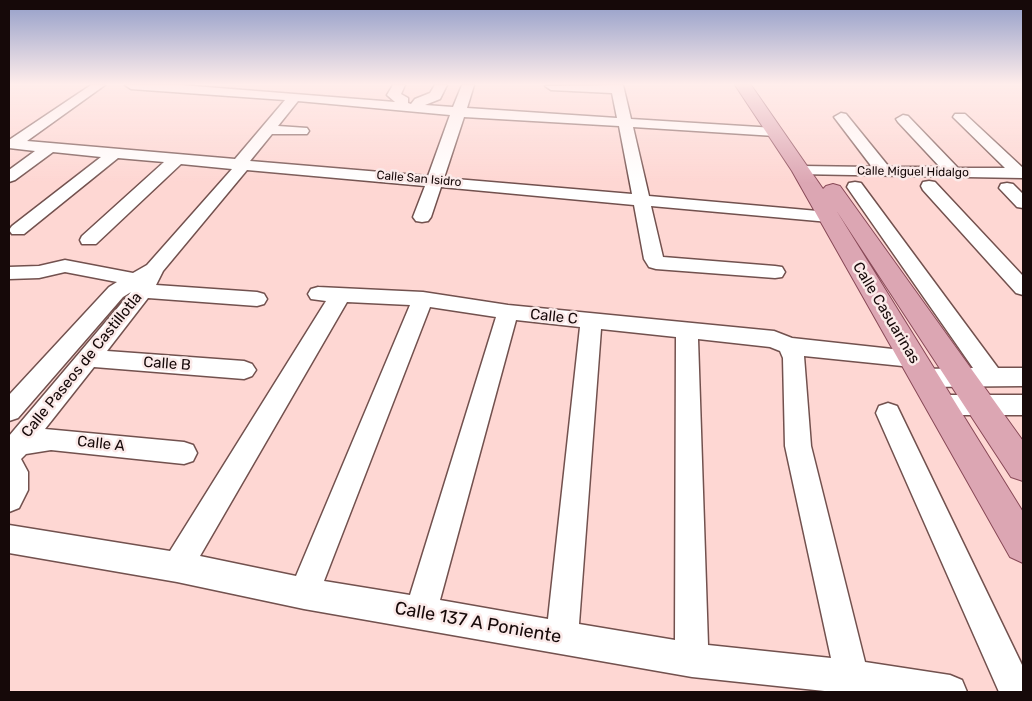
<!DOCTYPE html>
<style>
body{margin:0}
#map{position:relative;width:1032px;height:701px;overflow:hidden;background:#fed7d3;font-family:Rubik,sans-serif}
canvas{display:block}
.frame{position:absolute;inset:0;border:10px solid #160909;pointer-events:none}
</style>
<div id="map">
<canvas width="1032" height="701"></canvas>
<div class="frame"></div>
</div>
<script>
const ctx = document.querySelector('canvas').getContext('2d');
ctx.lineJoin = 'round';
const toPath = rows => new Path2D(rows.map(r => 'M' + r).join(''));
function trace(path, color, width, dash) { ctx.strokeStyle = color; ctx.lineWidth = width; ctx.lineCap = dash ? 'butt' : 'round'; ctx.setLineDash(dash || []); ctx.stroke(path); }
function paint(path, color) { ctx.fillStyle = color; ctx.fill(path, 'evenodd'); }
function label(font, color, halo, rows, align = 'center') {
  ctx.font = font + ' Rubik,sans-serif'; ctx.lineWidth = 5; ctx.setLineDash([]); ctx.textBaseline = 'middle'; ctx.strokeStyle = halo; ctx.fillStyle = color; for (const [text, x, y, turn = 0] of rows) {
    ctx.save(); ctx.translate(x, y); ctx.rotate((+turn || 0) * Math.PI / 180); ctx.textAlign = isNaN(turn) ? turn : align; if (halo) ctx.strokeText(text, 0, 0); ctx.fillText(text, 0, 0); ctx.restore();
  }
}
const minor = toPath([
 [91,85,105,85,27,141,235,159,285,100,131,89,125,85,181,85,395,102,387,95,393,85,405,85,401,94,408,98,408,103,411,104,415,99,430,93,435,85,447,85,440,99,425,105,453,107,462,85,474,85,467,108,617,118,612,93,551,90,545,86,623,85,631,119,775,128,782,132,775,136,633,127,649,196,829,212,835,213,838,217,835,221,829,222,651,206,663,257,775,266,782,267,785,272,782,277,775,278,656,269,649,267,644,259,634,205,441,187,431,217,428,221,422,222,416,221,413,217,425,186,247,170,163,271,156,285,257,292,264,294,267,299,264,304,257,306,148,298,107,351,244,361,252,364,256,370,252,376,244,379,94,367,45,429,184,442,193,445,197,453,193,461,184,464,51,450,26,454,21,459,28,472,28,490,19,508,9,512,9,436,131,292,123,297,18,418,9,421,9,395,109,287,117,282,65,272,39,278,9,279,9,267,39,266,65,260,133,273,147,265,232,169,181,164,96,244,82,244,80,240,82,236,164,162,118,158,24,234,12,234,9,230,12,226,101,157,53,152,15,180,9,182,9,170,35,151,9,148,9,140,91,85],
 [298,101,320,103,450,115,428,176,250,161,272,134,307,134,309,131,307,128,278,126,298,101],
 [464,117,619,126,632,194,444,178,464,117],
 [841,113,846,114,889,167,940,167,898,122,896,119,903,115,908,116,958,168,1005,168,953,117,955,114,965,114,1023,168,1023,178,796,174,794,171,802,166,872,167,834,117,841,113],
 [929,181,935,182,1023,276,1023,295,1016,293,923,190,921,186,923,182,929,181],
 [855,182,861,183,998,368,1023,368,1023,386,924,387,916,384,912,378,916,372,924,369,973,368,847,187,849,183,855,182],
 [1007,183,1013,184,1023,194,1023,208,1017,207,999,188,1001,184,1007,183],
 [318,287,423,292,508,305,774,331,792,338,920,352,923,358,920,364,912,367,804,356,811,446,865,662,950,675,962,680,967,692,834,692,692,677,304,609,177,582,9,553,9,525,170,551,326,301,311,299,308,294,311,289,318,287],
 [347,302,410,305,296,576,200,556,347,302],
 [430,307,496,317,410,595,324,581,430,307],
 [516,320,580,327,548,619,440,600,516,320],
 [601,329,676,337,675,640,579,624,601,329],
 [698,339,770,347,780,351,783,358,785,446,831,658,708,645,698,339],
 [941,395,1023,395,1023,415,941,415,932,412,929,405,932,398,941,395],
 [888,403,897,406,1023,667,1023,692,999,692,876,413,879,406,888,403]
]);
const major = toPath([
 [735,85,751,85,823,189,826,186,833,184,840,186,1023,441,1023,481,1011,477,836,210,1023,512,1023,563,1010,557,792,171,735,85]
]);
const farStreetnames = [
 ["Calle Miguel Hidalgo",913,172,1],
 ["Calle San Isidro",419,179,5]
];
const streetNames = [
 ["Calle Casuarinas",886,313,59],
 ["Calle C",554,317,6],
 ["Calle B",167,364,4],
 ["Calle Paseos de Castillotla",82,365,-51],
 ["Calle A",101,444,6]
];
const nearStreetnames = [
 ["Calle 137 A Poniente",478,623,10]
];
trace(minor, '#72514e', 3);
trace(major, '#884957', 2);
paint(minor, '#fff');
paint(major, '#dca6b3');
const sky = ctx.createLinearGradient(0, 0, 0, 183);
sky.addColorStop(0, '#929dc8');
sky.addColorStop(0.46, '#ffedeb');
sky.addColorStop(1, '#ffedeb00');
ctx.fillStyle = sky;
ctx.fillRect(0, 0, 1032, 183);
label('12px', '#160909', '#fbeae9', farStreetnames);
label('15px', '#160909', '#fbeae9', streetNames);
label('18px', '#160909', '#fbeae9', nearStreetnames);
</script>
